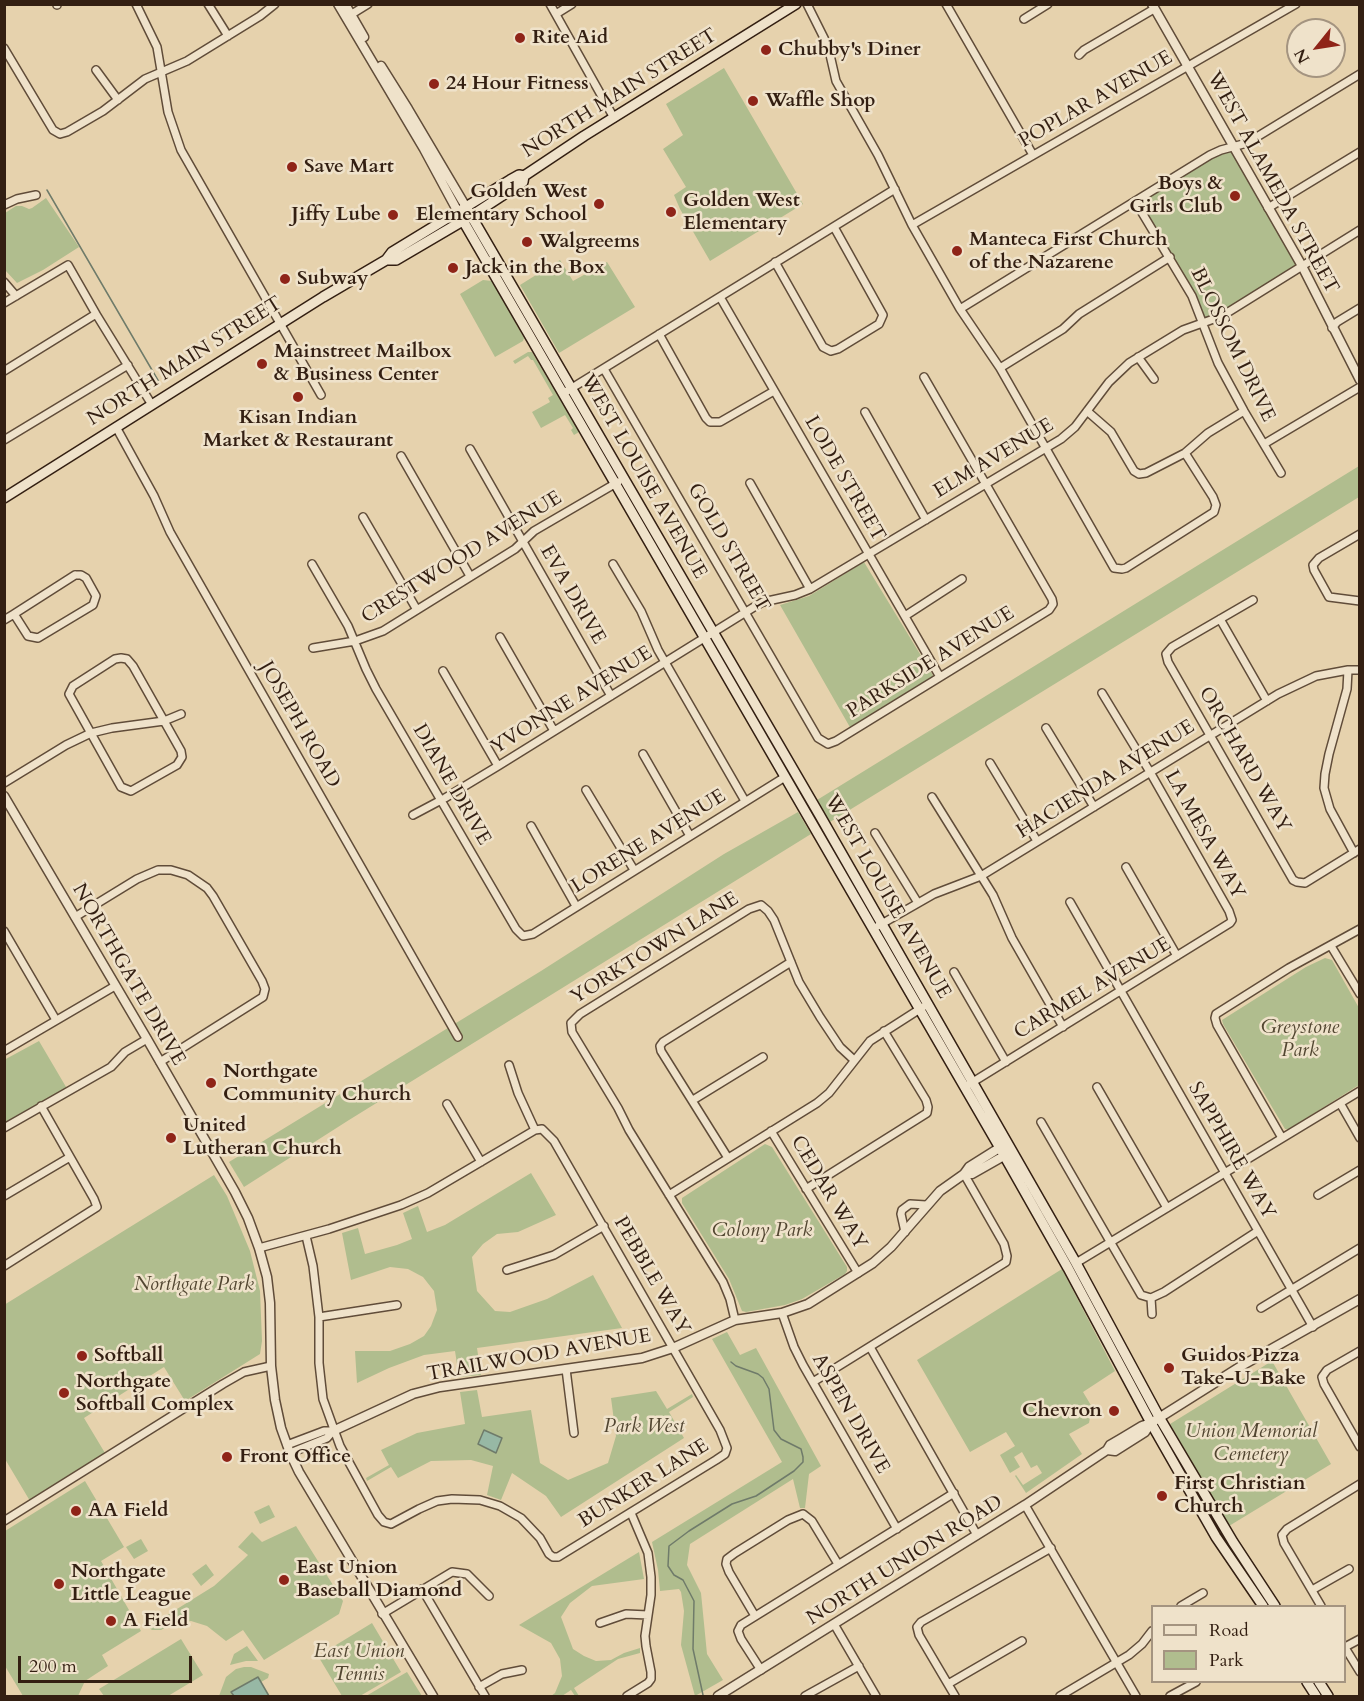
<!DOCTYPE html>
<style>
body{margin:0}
#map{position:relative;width:1364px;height:1701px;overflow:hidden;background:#e6d2ad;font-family:Cardo,serif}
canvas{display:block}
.frame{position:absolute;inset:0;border:6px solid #331f12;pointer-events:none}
.legend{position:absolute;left:1151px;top:1605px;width:195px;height:78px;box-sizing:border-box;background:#efe2ca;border:2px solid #a49480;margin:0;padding:8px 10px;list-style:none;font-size:18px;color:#331f12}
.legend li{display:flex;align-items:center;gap:12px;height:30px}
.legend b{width:30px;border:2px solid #a49480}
.north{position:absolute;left:1286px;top:18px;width:60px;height:60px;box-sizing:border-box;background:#efe2ca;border:2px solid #a49480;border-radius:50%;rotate:240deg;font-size:16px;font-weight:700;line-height:24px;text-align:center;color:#331f12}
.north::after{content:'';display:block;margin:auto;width:21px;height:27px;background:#8f2418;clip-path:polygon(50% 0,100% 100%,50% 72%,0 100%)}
.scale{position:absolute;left:18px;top:1656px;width:174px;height:27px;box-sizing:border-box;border:3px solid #331f12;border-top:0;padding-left:8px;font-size:18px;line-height:21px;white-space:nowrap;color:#331f12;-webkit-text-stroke:4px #efe2ca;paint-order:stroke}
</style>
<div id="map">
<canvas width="1364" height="1701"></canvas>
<div class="frame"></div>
<ul class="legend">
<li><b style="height:8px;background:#efe2ca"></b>Road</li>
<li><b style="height:16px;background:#b0bd8e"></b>Park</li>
</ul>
<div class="north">N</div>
<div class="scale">200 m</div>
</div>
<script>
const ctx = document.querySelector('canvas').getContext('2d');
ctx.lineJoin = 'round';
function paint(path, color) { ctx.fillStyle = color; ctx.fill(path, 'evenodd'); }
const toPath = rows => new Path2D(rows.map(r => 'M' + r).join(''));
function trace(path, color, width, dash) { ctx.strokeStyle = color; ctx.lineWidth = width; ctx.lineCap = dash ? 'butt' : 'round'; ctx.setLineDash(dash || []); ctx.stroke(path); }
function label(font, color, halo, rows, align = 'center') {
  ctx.font = font + ' Cardo,serif'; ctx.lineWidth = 5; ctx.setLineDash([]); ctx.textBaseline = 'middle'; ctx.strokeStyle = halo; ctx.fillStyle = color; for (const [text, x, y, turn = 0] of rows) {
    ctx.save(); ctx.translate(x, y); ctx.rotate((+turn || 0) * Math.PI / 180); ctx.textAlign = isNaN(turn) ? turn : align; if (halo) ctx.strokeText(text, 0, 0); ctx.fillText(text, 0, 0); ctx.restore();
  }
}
const green = toPath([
 [724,68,803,204,710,261,680,209,674,195,686,187,663,149,683,135,666,104],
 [1234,147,1302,266,1222,316,1203,322,1135,201,1210,155],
 [46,198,79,247,43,270,17,283,5,270,5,213,16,206,22,206,29,209,32,208],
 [560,260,573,281,607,262,635,307,559,353,520,285],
 [483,280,492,281,524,338,523,341,495,357,460,294],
 [528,352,532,352,579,432,574,435,571,430,573,428,565,415,541,428,532,412,550,402,548,398,553,395,533,360,531,360,528,356,515,364,513,361],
 [1359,466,1359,497,830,822,817,800],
 [864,562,934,677,851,729,780,605,809,596],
 [798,812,811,834,349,1120,244,1187,229,1162,541,971,724,854],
 [1325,958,1332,960,1359,1008,1359,1085,1289,1129,1285,1129,1223,1024,1222,1020,1306,967],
 [39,1041,69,1092,5,1128,4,1060],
 [765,1144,772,1147,847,1267,847,1271,845,1274,802,1299,785,1305,746,1312,742,1311,729,1279,682,1203,682,1198],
 [531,1173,556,1215,518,1232,497,1234,483,1244,472,1257,477,1291,495,1311,510,1312,547,1299,593,1275,622,1328,477,1348,481,1375,459,1377,455,1351,424,1355,389,1368,357,1383,355,1351,390,1351,410,1344,424,1336,431,1326,437,1310,434,1291,423,1277,408,1269,390,1267,351,1280,342,1233,358,1228,365,1254,397,1245,412,1239,403,1213,418,1206,427,1232,445,1225],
 [214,1175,227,1196,250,1251,260,1291,262,1341,260,1354,185,1401,164,1367,84,1418,105,1453,30,1501,5,1459,4,1305],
 [1062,1269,1115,1371,1083,1392,1092,1407,1089,1423,1069,1434,1082,1454,1026,1493,1015,1476,1016,1475,1023,1485,1042,1473,1037,1465,1031,1468,1022,1452,1014,1457,1020,1467,1010,1473,1000,1455,1015,1446,1006,1432,970,1452,917,1360],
 [727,1332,740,1355,756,1348,821,1466,809,1474,805,1508,800,1508,793,1479,690,1544,687,1565,701,1593,707,1654,723,1680,695,1696,681,1645,684,1611,681,1592,679,1589,660,1591,658,1570,652,1542,782,1462,712,1339],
 [1272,1361,1331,1464,1229,1526,1170,1424],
 [477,1390,482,1417,531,1410,540,1463,568,1480,608,1463,616,1436,611,1398,656,1391,667,1409,692,1394,693,1397,669,1412,684,1438,561,1517,546,1496,512,1473,501,1500,487,1495,493,1466,471,1460,431,1461,398,1478,391,1467,367,1481,366,1478,389,1465,381,1450,417,1433,465,1424,460,1392],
 [85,1481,124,1547,101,1561,141,1631,102,1655,108,1666,85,1681,78,1696,23,1696,5,1666,5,1531],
 [269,1505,275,1517,260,1524,254,1512],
 [296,1526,343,1601,339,1614,264,1660,243,1630,226,1641,207,1626,191,1621,172,1624,161,1630,152,1630,148,1627,214,1586,244,1559,248,1555,238,1547,252,1532,262,1542],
 [141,1539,148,1551,134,1559,126,1547],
 [639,1552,644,1579,592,1586,570,1603,561,1617,573,1649,584,1656,596,1661,611,1660,624,1653,640,1648,640,1653,618,1659,574,1688,579,1696,575,1696,571,1690,562,1696,551,1696,555,1693,562,1676,560,1659,551,1643,519,1625],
 [206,1564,214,1575,201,1586,192,1574],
 [372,1623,401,1672,360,1696,342,1696,318,1656],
 [181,1639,203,1675,168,1696,104,1696,99,1689],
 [247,1646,258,1661,246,1661,230,1665,234,1654],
 [244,1667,251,1667,269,1674,268,1678,261,1682,257,1677,231,1692,234,1696,219,1696,226,1677,236,1669],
 [407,1672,422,1696,366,1696]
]);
const water = toPath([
 [484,1430,502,1438,496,1453,478,1444,484,1430],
 [258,1677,269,1696,234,1696,231,1692,258,1677]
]);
const stream = toPath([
 [47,190,159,382],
 [703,1695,693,1649,694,1601,683,1580,674,1575,668,1566,669,1546,689,1531,732,1504,756,1496,794,1471,803,1462,803,1457,801,1449,781,1439,774,1430,769,1389,763,1378,758,1374,736,1366,731,1362]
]);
const minor = toPath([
 [57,4,57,5],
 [136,4,157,47,168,112,181,150,321,395],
 [208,4,228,36],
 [550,4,614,118],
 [807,4,828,46,836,81,878,155,912,225,960,309,1000,368,1114,568,1122,569,1126,568,1214,512,1216,505,1213,497,1185,453],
 [946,4,1033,155],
 [556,14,572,4],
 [347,17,368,4],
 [1024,19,1048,4],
 [4,48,47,120,53,130,60,134,67,132,103,111,145,79,187,61,260,16,275,4],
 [1079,55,1084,50,1154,9],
 [96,70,118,100],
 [1135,201,1192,296,1218,363,1244,411,1281,473],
 [4,205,17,199,36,195],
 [1268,208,1360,152],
 [912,225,1296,4],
 [775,262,823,347,831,351,838,349,879,324,883,315,834,227],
 [4,282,16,296],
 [720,297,940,677],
 [4,303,68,265,96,314,152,405],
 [960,309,1210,155,1221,150,1247,143,1360,74],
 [1332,328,1337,322,1360,308],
 [659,334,706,418,710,422,720,422,774,391],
 [1138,357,1154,379],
 [1000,368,1063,329,1079,314,1170,257],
 [604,369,818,738,828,744,836,741,1049,610,1053,604,1052,599,924,377],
 [4,371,96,314],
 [567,391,895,189],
 [1087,411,1111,432,1134,471,1139,474,1146,473,1185,453,1208,433,1244,411],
 [865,412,926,520],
 [116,427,154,496,170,532,458,1037],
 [4,440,128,365],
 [1264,444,1360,387],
 [470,449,611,696],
 [401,456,470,576],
 [750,483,810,589],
 [363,517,417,610],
 [1360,534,1319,558,1313,565,1314,570,1329,597,1360,601],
 [312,564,348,626,366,669,376,689,516,929,523,936,533,934,785,777],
 [613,564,641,611,658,650,745,801],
 [75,575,81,575,86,578,96,596,93,605,38,638,28,636,14,614,75,575],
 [1253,600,1172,647,1166,654,1168,662,1293,880,1297,882,1305,883,1360,849],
 [905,616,962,579],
 [1220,619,1267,701],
 [4,620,14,614],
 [500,637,554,731],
 [313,648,355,641,383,631,515,549,534,531,618,482],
 [121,658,127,659,133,666,181,751,182,757,177,765,131,791,121,787,69,694,73,686,115,659,121,658],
 [1348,670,1347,689,1329,754,1325,774,1324,788,1330,809,1354,853],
 [443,671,498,766],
 [1046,728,1094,807],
 [643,754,690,836],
 [990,763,1037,841],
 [4,783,66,745,91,733,112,728,164,721,181,714],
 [586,790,634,870],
 [932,797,993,895,1012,938,1063,1027],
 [413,815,445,798,498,766,754,607,763,602,795,595,810,589,1061,439,1075,427,1109,382,1129,363,1183,330,1222,316,1360,230],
 [531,826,576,906],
 [875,833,918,903],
 [1126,867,1177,956],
 [1070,902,1313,1327],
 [75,917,137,879,158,870,171,870,188,875,207,888,213,896,262,981,265,989,263,997,160,1062],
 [878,926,934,894,981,876,1278,694,1316,676,1348,670,1360,670],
 [4,931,56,1020],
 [1331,946,1360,994],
 [954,972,1006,1062],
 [4,1051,115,986],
 [509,1065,518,1093,535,1130],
 [968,1085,1230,923,1232,920,1229,911,1150,772,1102,693],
 [1097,1087,1167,1208],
 [693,1100,763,1057],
 [1340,1103,1360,1138],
 [447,1104,481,1162],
 [1041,1122,1141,1295,1151,1298],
 [4,1128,111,1067,125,1052,147,1039],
 [771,1131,858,1273],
 [1282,1138,1217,1025,1215,1018,1216,1014,1289,968,1360,929],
 [728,1158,661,1051,660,1046,663,1042,791,962],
 [806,1189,927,1113,928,1107,926,1100,884,1031],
 [669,1195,817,1103,829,1093,870,1041,923,1007],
 [1318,1195,1360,1170],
 [4,1196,70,1157],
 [905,1232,901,1214,902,1210,910,1204,926,1205],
 [306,1236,313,1266,319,1317,319,1363,323,1399,340,1446,378,1515,384,1522,391,1524,419,1509,437,1501,452,1499,480,1500,500,1506,521,1518,540,1538,549,1554,553,1557,558,1557,716,1460,725,1454,727,1448,720,1430,554,1141,542,1129,535,1130],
 [259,1248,329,1229,401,1205,428,1193,535,1130],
 [1076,1263,1360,1091],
 [4,1266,97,1207,94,1199,41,1106],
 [507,1270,554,1255,604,1226],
 [1151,1298,1164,1292,1258,1231],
 [1151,1298,1152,1314],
 [1261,1308,1360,1248],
 [782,1313,794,1347,803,1365,897,1529],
 [319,1317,397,1305],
 [735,1320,730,1299,723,1282,629,1130,618,1108,572,1032,571,1023,580,1014,749,909,761,905,768,911,774,920,799,982,820,1017,840,1047,854,1060],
 [870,1347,977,1535],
 [1360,1351,1327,1370,1322,1377,1324,1384,1360,1447],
 [566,1369,574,1433],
 [813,1382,1006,1262,1007,1256,1004,1244,964,1174],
 [287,1445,324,1431,333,1431],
 [290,1453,327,1438,333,1431],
 [1025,1505,1136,1696],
 [4,1521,223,1384,244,1372,271,1366],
 [422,1589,485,1696],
 [1312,1590,1349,1569],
 [1181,1606,1203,1593],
 [1321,1606,1284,1543,1282,1535,1287,1529,1360,1484],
 [382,1614,452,1572,467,1574,489,1596],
 [755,1616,729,1572,726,1564,727,1559,735,1553,788,1520,803,1514,812,1521,838,1564],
 [600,1623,626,1614,648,1615],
 [834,1624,876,1696],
 [1344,1646,1360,1672],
 [1345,1647,1360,1639],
 [761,1670,741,1639,738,1631,741,1625,954,1493],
 [948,1684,1022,1641],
 [479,1687,502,1674,522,1670],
 [627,1696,648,1683,651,1679,651,1672,646,1646,645,1636,651,1595,651,1577,648,1553,631,1513],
 [805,1696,859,1666],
 [955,1696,919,1635,917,1627,921,1622,1051,1548],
 [1060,1696,1129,1655,1142,1644,1152,1631],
 [1170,1696,1196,1682]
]);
const tertiary = toPath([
 [338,4,424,149,458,212],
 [345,4,364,37],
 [1152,4,1302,266,1360,380],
 [381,66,408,109,466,207],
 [4,796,147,1039,235,1192,248,1218,259,1248,267,1277,270,1303,271,1366,275,1400,281,1428,290,1453,299,1472,433,1696],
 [964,1174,972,1174,1009,1153],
 [333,1431,413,1394,440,1387,642,1358,673,1348,735,1320,782,1313,808,1304,873,1263,891,1247,940,1191,964,1174,969,1167,1004,1145],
 [1107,1450,1115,1451,1145,1432,1151,1423],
 [718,1696,1025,1505,1107,1450,1110,1445,1122,1438,1142,1426,1151,1423,1243,1365,1360,1299]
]);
const secondary = toPath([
 [466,207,819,814,1076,1263,1159,1417,1233,1542,1275,1606],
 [458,212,1000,1148,1068,1268,1151,1423,1216,1537,1263,1606],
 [386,260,396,260,471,216,523,182,524,176],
 [4,498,323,297,386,260,392,252,510,180,519,175,524,176,584,136,796,4],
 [1307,1682,1316,1696],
 [1319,1682,1328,1696]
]);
const markers = [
 [520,38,6,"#8f2418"],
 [766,50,6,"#8f2418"],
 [434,84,6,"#8f2418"],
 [753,101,6,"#8f2418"],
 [292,167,6,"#8f2418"],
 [1235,196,6,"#8f2418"],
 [599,204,6,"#8f2418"],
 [671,212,6,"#8f2418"],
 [393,215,6,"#8f2418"],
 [527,242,6,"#8f2418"],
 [957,251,6,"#8f2418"],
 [453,268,6,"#8f2418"],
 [285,279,6,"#8f2418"],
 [262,364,6,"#8f2418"],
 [298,397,6,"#8f2418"],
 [211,1083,6,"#8f2418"],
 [171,1138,6,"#8f2418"],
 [82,1356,6,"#8f2418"],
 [1169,1368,6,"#8f2418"],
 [64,1393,6,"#8f2418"],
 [1114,1411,6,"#8f2418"],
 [227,1457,6,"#8f2418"],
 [1162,1496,6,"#8f2418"],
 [76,1511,6,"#8f2418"],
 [284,1580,6,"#8f2418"],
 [59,1584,6,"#8f2418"],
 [111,1621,6,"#8f2418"]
];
const poiNames = [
 ["Rite Aid",532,38],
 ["Chubby's Diner",778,50],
 ["24 Hour Fitness",446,84],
 ["Waffle Shop",765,101],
 ["Save Mart",304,167],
 ["Boys &",1223,184,"right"],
 ["Girls Club",1223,207,"right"],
 ["Golden West",587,192,"right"],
 ["Elementary School",587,215,"right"],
 ["Golden West",683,201],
 ["Elementary",683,224],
 ["Jiffy Lube",381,215,"right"],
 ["Manteca First Church",969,240],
 ["of the Nazarene",969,263],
 ["Walgreems",539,242],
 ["Jack in the Box",465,268],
 ["Subway",297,279],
 ["Mainstreet Mailbox",274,352],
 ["& Business Center",274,375],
 ["Kisan Indian",298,418,"center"],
 ["Market & Restaurant",298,441,"center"],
 ["Northgate",223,1072],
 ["Community Church",223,1095],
 ["United",183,1126],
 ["Lutheran Church",183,1149],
 ["Softball",94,1356],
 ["Guidos Pizza",1181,1356],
 ["Take-U-Bake",1181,1379],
 ["Northgate",76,1382],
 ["Softball Complex",76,1405],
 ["Chevron",1102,1411,"right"],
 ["Front Office",239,1457],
 ["First Christian",1174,1484],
 ["Church",1174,1507],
 ["AA Field",88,1511],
 ["East Union",296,1568],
 ["Baseball Diamond",296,1591],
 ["Northgate",71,1572],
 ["Little League",71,1595],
 ["A Field",123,1621]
];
const streetNames = [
 ["NORTH MAIN STREET",620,94,-32],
 ["POPLAR AVENUE",1096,100,-30],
 ["WEST ALAMEDA STREET",1272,183,61],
 ["BLOSSOM DRIVE",1232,345,64],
 ["NORTH MAIN STREET",185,362,-32],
 ["ELM AVENUE",994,459,-31],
 ["WEST LOUISE AVENUE",643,477,60],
 ["LODE STREET",844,479,60],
 ["GOLD STREET",728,548,60],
 ["CRESTWOOD AVENUE",462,558,-32],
 ["EVA DRIVE",572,595,60],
 ["PARKSIDE AVENUE",931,663,-32],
 ["YVONNE AVENUE",572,701,-32],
 ["JOSEPH ROAD",299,725,60],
 ["ORCHARD WAY",1244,760,60],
 ["HACIENDA AVENUE",1106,780,-32],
 ["DIANE DRIVE",451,785,60],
 ["LA MESA WAY",1204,835,61],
 ["LORENE AVENUE",649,842,-32],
 ["WEST LOUISE AVENUE",887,897,60],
 ["YORKTOWN LANE",655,949,-32],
 ["NORTHGATE DRIVE",128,975,60],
 ["CARMEL AVENUE",1093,989,-31],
 ["SAPPHIRE WAY",1231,1151,60],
 ["CEDAR WAY",828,1193,59],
 ["PEBBLE WAY",651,1276,60],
 ["TRAILWOOD AVENUE",539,1356,-10],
 ["ASPEN DRIVE",850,1414,60],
 ["BUNKER LANE",644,1484,-32],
 ["NORTH UNION ROAD",905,1561,-32]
];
const parkNames = [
 ["Greystone",1300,1028],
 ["Park",1300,1051],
 ["Colony Park",762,1231],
 ["Northgate Park",194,1285],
 ["Park West",644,1427],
 ["Union Memorial",1251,1432],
 ["Cemetery",1251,1455],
 ["East Union",359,1652],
 ["Tennis",359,1675]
];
paint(green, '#b0bd8e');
paint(water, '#97b8a5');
trace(water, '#6f7b6a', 1.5);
trace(stream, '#6f7b6a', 1.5);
trace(minor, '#604c39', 10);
trace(tertiary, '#604c39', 11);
trace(secondary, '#331f12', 12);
trace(minor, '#efe2ca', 7);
trace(tertiary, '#efe2ca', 8);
trace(secondary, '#efe2ca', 9);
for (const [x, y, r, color] of markers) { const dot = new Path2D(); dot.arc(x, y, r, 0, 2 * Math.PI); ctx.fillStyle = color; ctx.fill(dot); trace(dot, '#efe2ca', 2); }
label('bold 20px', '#331f12', '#efe2ca', poiNames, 'left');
label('20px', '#331f12', '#efe2ca', streetNames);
label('italic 20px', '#524631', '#efe2ca', parkNames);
</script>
